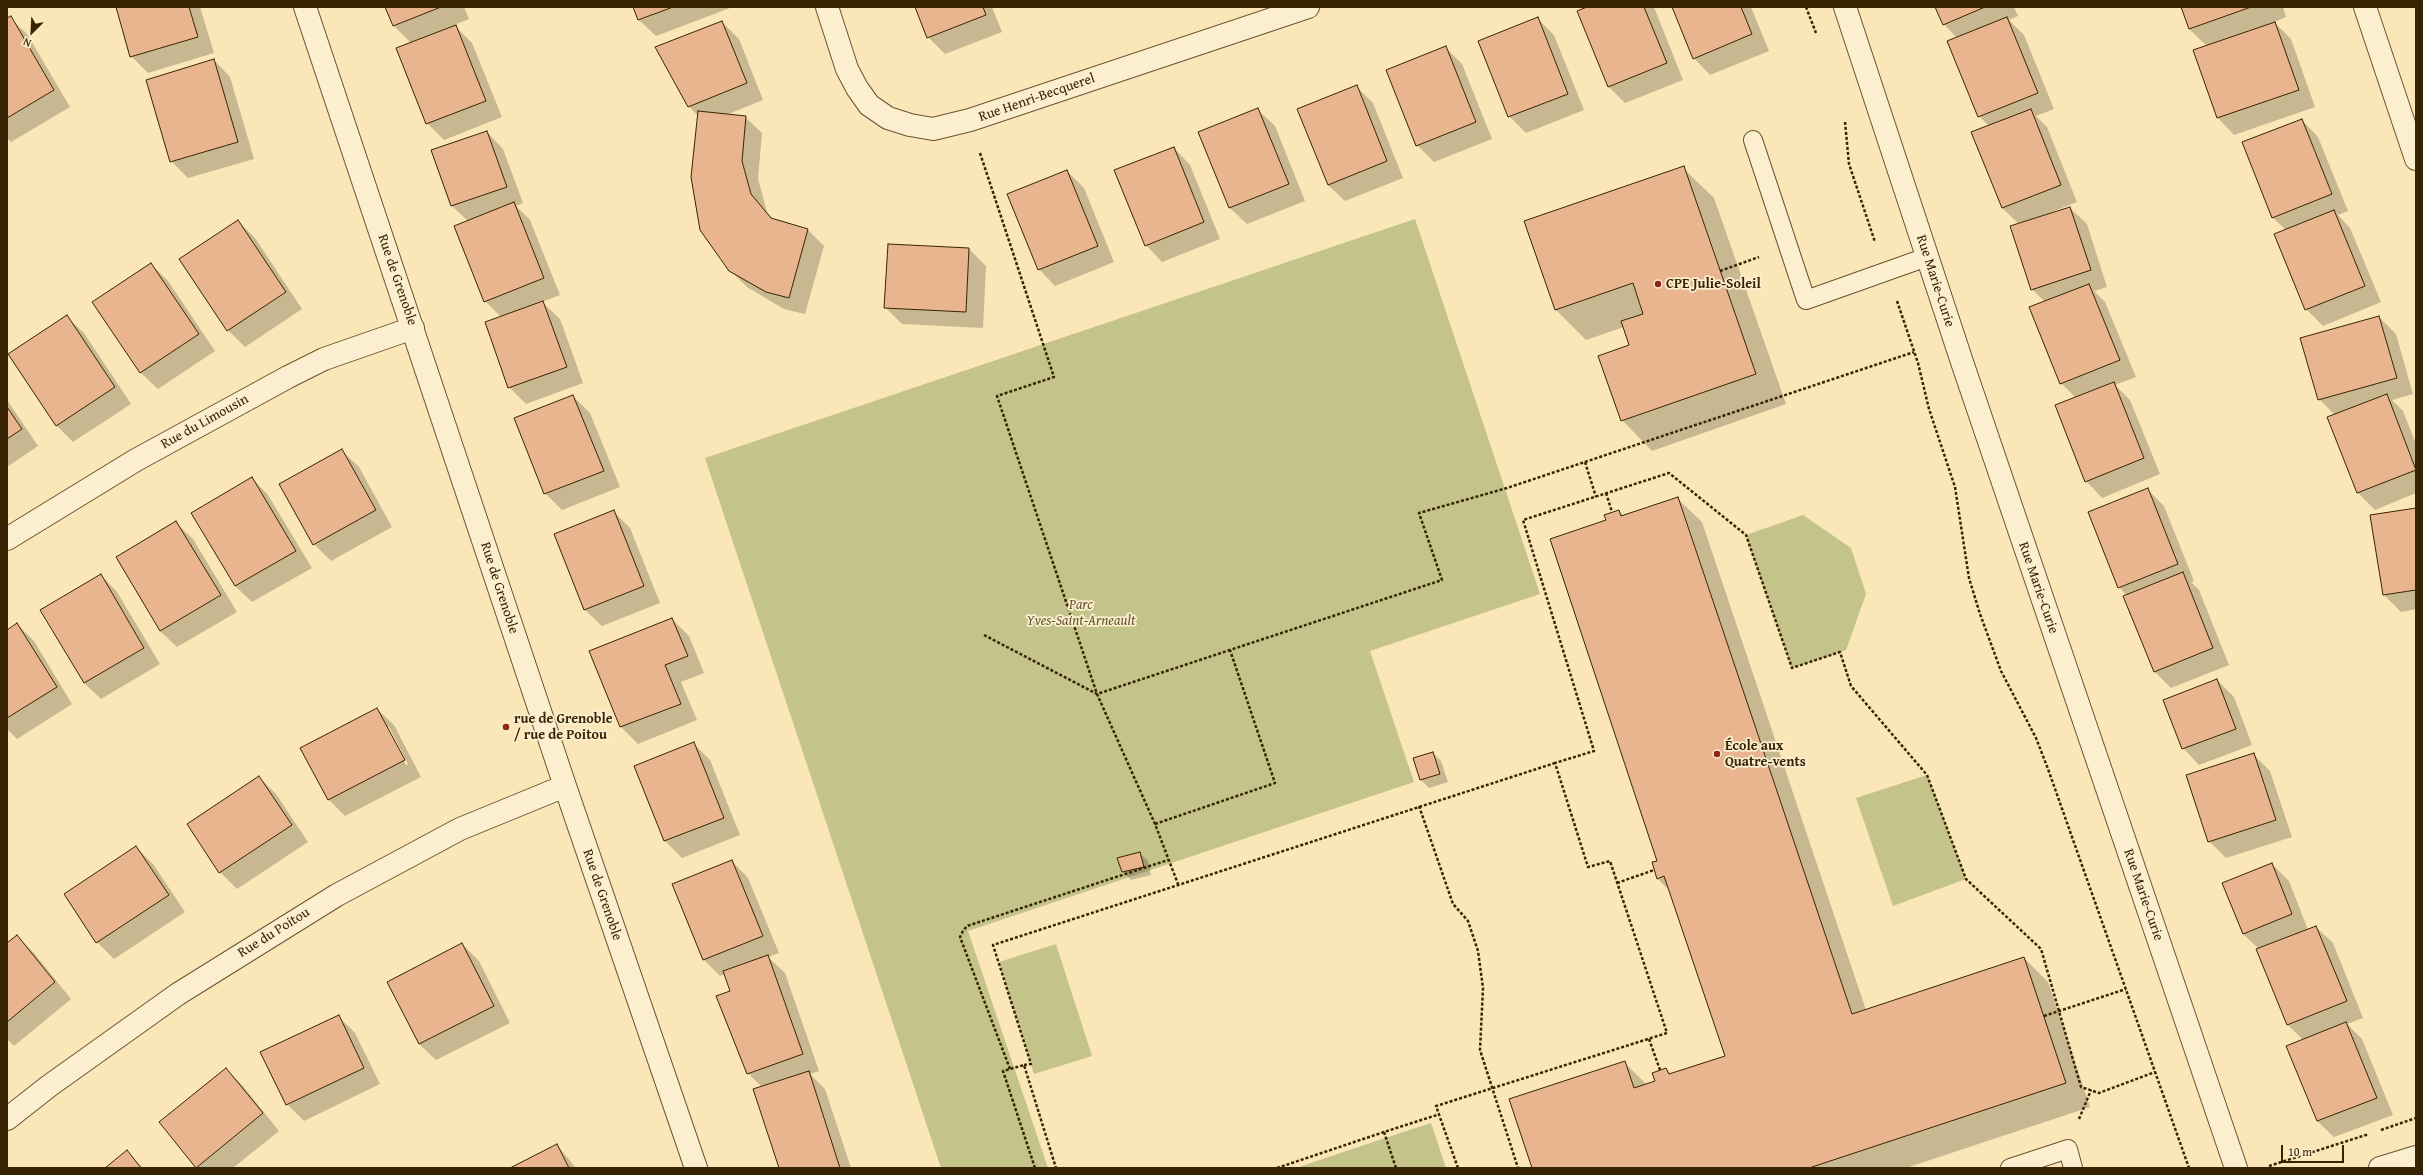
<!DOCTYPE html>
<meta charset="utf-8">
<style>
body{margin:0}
#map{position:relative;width:2423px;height:1175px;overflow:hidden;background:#fae6b7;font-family:"Gentium Book Plus",serif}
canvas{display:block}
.frame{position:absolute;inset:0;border:8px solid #382403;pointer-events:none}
.north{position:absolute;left:12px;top:12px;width:40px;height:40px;-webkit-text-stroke:3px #fcefd0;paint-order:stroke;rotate:204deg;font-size:11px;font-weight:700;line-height:16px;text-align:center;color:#382403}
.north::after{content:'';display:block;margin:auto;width:14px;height:18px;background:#382403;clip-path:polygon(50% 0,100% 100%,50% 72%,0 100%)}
.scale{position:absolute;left:2281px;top:1145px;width:63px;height:18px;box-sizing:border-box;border:2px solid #382403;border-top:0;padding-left:5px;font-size:12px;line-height:14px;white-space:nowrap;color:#382403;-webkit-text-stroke:3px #fcefd0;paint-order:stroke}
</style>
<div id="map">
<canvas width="2423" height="1175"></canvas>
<div class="frame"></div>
<div class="north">N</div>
<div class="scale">10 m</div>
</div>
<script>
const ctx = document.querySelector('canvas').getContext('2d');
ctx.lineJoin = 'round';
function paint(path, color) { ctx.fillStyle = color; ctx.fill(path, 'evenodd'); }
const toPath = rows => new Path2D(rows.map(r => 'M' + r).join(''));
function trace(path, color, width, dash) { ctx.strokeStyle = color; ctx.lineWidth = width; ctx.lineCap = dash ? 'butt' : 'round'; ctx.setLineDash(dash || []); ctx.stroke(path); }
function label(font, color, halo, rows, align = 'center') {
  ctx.font = font + ' "Gentium Book Plus",serif'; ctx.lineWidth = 3.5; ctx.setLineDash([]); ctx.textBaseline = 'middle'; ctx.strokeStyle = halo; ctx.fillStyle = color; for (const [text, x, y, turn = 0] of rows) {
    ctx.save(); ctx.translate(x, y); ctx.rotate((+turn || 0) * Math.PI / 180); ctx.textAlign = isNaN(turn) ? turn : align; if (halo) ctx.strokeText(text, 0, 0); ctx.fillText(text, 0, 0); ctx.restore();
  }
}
const green = toPath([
 [1415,219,1540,594,1370,651,1414,782,968,931,1048,1168,941,1168,705,458],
 [1803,515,1851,548,1866,594,1846,650,1792,668,1746,535],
 [1927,775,1966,879,1893,906,1856,798],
 [1056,944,1092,1056,1034,1074,999,962],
 [1431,1123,1446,1168,1296,1168,1385,1138]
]);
const shadow = toPath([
 [117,7,200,7,214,53,148,73,131,56],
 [386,7,464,7,469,19,454,25,472,43,502,117,444,140,427,123,411,43,394,26],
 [634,7,730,7,730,8,656,36,639,20],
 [916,7,992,7,1002,32,945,54,928,37],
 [1590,7,1654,7,1683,80,1625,103,1608,86],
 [1673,7,1751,7,1769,51,1710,75,1694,58],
 [1936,7,2014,7,2018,16,2009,20,2024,35,2054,109,2036,116,2047,127,2077,202,2049,213,2070,208,2087,224,2107,287,2094,291,2105,302,2136,377,2115,385,2130,400,2160,474,2102,498,2086,481,2076,398,2061,383,2045,302,2032,289,2019,224,2002,208,1989,126,1979,116,1957,38,1944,24],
 [2182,7,2283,7,2286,17,2274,22,2291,39,2315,107,2234,135,2218,118,2195,50,2207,46,2189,29],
 [10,18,27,34,70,107,11,142,7,138,7,20],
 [1537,18,1554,35,1584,110,1526,133,1509,116],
 [722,22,739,39,763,100,726,115,745,117,762,133,758,179,767,212,774,220,808,230,824,246,805,314,784,309,747,287,730,270,698,116,689,106],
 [1445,47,1462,64,1492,139,1434,162,1417,145],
 [214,60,230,77,254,159,188,178,171,161],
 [1357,87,1373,103,1403,178,1345,201,1328,185],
 [1258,110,1275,126,1305,201,1247,224,1230,208],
 [2302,120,2318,137,2348,211,2338,215,2350,228,2381,302,2323,326,2306,309,2286,230,2273,218,2244,143],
 [487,132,503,149,523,203,516,206,530,220,560,295,542,302,560,319,583,383,526,404,509,387,501,317,485,301,468,221,452,206],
 [1174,148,1190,165,1220,239,1162,262,1146,245],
 [1683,168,1714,198,1786,404,1652,451,1622,420,1631,346,1624,327,1586,340,1556,310],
 [1067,171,1084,188,1114,262,1055,286,1039,269],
 [238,221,255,238,302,309,245,347,228,330],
 [969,249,986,266,983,328,902,324,886,308],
 [151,264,168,281,215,351,158,389,141,373,94,302],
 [67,317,84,333,131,404,73,442,57,426,10,355],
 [2379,317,2396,334,2413,394,2392,400,2403,411,2416,444,2416,493,2375,510,2358,493,2328,418,2335,415,2319,399],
 [573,396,590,413,620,487,562,510,545,493],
 [7,400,38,446,7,467],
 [342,451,359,467,392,527,331,561,314,544],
 [252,478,268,495,312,568,252,602,235,586,192,513],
 [2147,489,2164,506,2194,581,2191,582,2199,590,2229,665,2171,688,2154,671,2127,596,2119,587],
 [1677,498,1702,522,1866,1010,2024,958,2048,982,2090,1107,1906,1168,1533,1168,1624,1062,1647,1085,1656,1082,1666,1069,1671,1074,1726,1056,1670,891,1658,879,1653,863,1659,861,1607,521,1619,511,1624,516],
 [2416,509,2416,609,2401,612,2384,595,2371,516],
 [614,512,630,528,660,603,602,626,585,610,555,534],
 [176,523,193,539,237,612,177,647,160,631],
 [101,575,117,592,160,664,101,699,84,683,41,610],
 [672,619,689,636,704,673,681,682,697,720,638,744,621,727,590,651],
 [17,624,34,641,72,704,17,739,7,729,7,631],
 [2217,680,2234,697,2252,745,2199,765,2183,748],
 [377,709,394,725,421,777,345,816,328,799],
 [387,727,389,727,408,764,406,765],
 [693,743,710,760,740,835,682,858,665,841,635,766],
 [1433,753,1441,761,1448,782,1429,788,1421,780,1414,759],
 [2253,754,2270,771,2292,837,2226,858,2209,841],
 [259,777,276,794,308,842,237,889,220,872],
 [136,847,153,864,185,912,114,959,97,942,65,894],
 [1139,853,1148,861,1151,875,1131,880,1123,872,1119,859],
 [732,861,748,878,779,953,768,957,785,973,819,1071,810,1074,825,1089,851,1168,780,1168,762,1087,748,1073,731,992,725,974,720,976,703,959],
 [2272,864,2289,881,2308,930,2316,927,2333,943,2363,1018,2347,1024,2362,1039,2393,1115,2334,1137,2317,1121,2303,1040,2288,1025,2258,950,2259,949,2243,934],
 [17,936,34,953,71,999,14,1046,7,1039,7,944],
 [462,944,479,961,510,1023,436,1060,419,1044],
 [338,1016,355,1033,380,1084,304,1121,287,1104],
 [226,1069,243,1086,279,1131,233,1168,198,1168,160,1122],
 [557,1145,576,1168,513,1168],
 [126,1151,143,1168,106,1168]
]);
const building = toPath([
 [116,7,189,7,198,37,130,57,116,7],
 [385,7,441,7,393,26,385,7],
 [633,7,673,7,638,20,633,7],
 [915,7,983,7,986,15,927,38,915,7],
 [1587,7,1644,7,1667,63,1608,87,1577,11,1587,7],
 [1672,7,1741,7,1752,34,1693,59,1672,7],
 [1935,7,1985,7,1943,25,1935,7],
 [2181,7,2251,7,2189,29,2181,7],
 [11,16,54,90,7,118,7,18,11,16],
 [1538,17,1568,94,1508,117,1478,41,1538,17],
 [2007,17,2038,93,1978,117,1947,41,2007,17],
 [722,21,747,83,688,107,655,47,722,21],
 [2275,22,2299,90,2217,118,2193,50,2275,22],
 [456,25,486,101,426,124,396,48,456,25],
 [1446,46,1476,122,1416,146,1386,70,1446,46],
 [214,59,238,142,170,162,146,80,214,59],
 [1357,85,1387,161,1328,185,1297,109,1357,85],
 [1258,108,1289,184,1229,208,1198,132,1258,108],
 [2031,109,2061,185,2002,208,1971,132,2031,109],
 [698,111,746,116,742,161,751,194,771,218,808,229,789,298,766,292,729,271,700,230,691,177,698,111],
 [2302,119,2332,194,2272,218,2242,142,2302,119],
 [487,131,507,187,451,206,431,150,487,131],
 [1174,147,1204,222,1145,246,1114,170,1174,147],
 [1684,166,1756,374,1621,421,1598,356,1629,345,1621,321,1643,314,1633,283,1555,310,1524,221,1684,166],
 [1067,170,1098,246,1038,270,1007,194,1067,170],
 [514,202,544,278,484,302,454,226,514,202],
 [2070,207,2091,270,2031,290,2010,226,2070,207],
 [2334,210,2365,286,2305,310,2274,234,2334,210],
 [238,220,286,292,227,331,179,259,238,220],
 [888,244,969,248,966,312,884,308,888,244],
 [151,263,199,334,140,373,92,302,151,263],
 [2089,284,2120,360,2060,384,2029,307,2089,284],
 [543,301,567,367,508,388,485,322,543,301],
 [67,315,115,387,56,426,8,354,67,315],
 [2379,316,2397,378,2318,400,2300,338,2379,316],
 [2114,382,2144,458,2085,482,2055,405,2114,382],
 [2387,394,2416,470,2357,493,2327,417,2387,394],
 [573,395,604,471,544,494,514,418,573,395],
 [7,407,22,429,7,439,7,407],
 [342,449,376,510,313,545,279,484,342,449],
 [252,477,296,551,235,586,191,513,252,477],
 [2148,488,2178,564,2118,588,2088,512,2148,488],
 [1678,497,1852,1014,2024,957,2066,1083,1809,1168,1532,1168,1509,1099,1625,1061,1634,1088,1655,1081,1652,1073,1666,1068,1669,1074,1725,1056,1664,876,1657,879,1652,862,1657,861,1550,539,1606,520,1604,515,1619,510,1621,516,1678,497],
 [2416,508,2416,590,2383,595,2370,515,2416,508],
 [614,510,644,586,584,610,554,534,614,510],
 [176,521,221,595,160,631,116,557,176,521],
 [2183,572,2213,648,2154,672,2123,596,2183,572],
 [101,574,144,648,84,683,40,610,101,574],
 [672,618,688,656,665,665,681,704,620,727,589,651,672,618],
 [17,623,57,687,7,718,7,630,17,623],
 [2217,679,2236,729,2182,749,2163,700,2217,679],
 [377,708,405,760,328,800,300,748,377,708],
 [694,742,724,818,664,841,634,766,694,742],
 [1433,752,1440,774,1420,780,1413,758,1433,752],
 [2254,753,2276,820,2208,842,2186,775,2254,753],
 [259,776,292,825,219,873,187,824,259,776],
 [136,846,169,895,96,943,64,894,136,846],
 [1140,852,1144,867,1122,872,1117,858,1140,852],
 [732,860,763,936,703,960,672,884,732,860],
 [2272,863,2292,914,2243,934,2222,883,2272,863],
 [2316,926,2347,1001,2287,1025,2256,949,2316,926],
 [17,935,55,982,7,1022,7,943,17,935],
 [462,943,494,1006,419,1044,387,982,462,943],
 [768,955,803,1054,747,1074,716,996,730,991,723,971,768,955],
 [339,1015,364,1068,286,1105,260,1052,339,1015],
 [2346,1022,2377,1098,2317,1121,2286,1046,2346,1022],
 [226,1068,263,1113,196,1168,159,1122,226,1068],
 [809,1071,840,1168,779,1168,753,1089,809,1071],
 [557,1144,569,1168,510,1168,557,1144],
 [127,1150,141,1168,104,1168,105,1168,127,1150]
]);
const path = toPath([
 [1806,7,1816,33],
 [1845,122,1849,164,1875,242],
 [980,153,1054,377,997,396,1097,694,1155,824,1178,884],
 [1720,271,1759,257],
 [1897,301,1918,363,1929,409,1955,487,1969,578,1980,614,2001,671,2036,738,2048,769,2189,1168],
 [1585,462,1596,497],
 [1606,493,1612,512],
 [984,635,1097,694,1230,650],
 [1419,806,1453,904,1468,921,1478,951,1483,988,1480,1050,1518,1168],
 [1155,824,1275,783,1230,650,1442,580,1419,513,1507,488,1914,352],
 [1617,883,1654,870],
 [2044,1016,2126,989],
 [1649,1039,1660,1070],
 [1024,1065,1031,1064,993,945,1555,763],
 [1010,1069,960,937,963,931,967,926,1168,860],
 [2079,1119,2091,1090],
 [2381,1130,2416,1118],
 [2269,1166,2369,1134],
 [1035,1168,1003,1071,1024,1065,1056,1168],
 [1277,1168,1384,1132],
 [1396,1168,1384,1132,1440,1114],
 [1458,1168,1436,1106,1667,1033,1610,861,1588,867,1555,763,1594,751,1523,520,1669,473,1746,535,1792,668,1840,652,1851,686,1927,775,1966,879,2041,949,2081,1087,2099,1093,2155,1072]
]);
const service = toPath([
 [1753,140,1806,300,1927,257],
 [2010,1168,2068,1149,2073,1168]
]);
const minor = toPath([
 [305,7,565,786,696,1168],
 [827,7,847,69,857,88,869,105,888,118,910,125,933,129,970,120,1308,7],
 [1845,7,1962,362,2236,1168],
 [2365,7,2416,159],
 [7,539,136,460,288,377,324,359,413,328],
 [7,1119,49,1086,178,994,337,895,460,829,565,786],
 [2380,1168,2416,1157]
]);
const markers = [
 [1658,284,4,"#8f2418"],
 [506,727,4,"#8f2418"],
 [1717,754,4,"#8f2418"]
];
const streetNames = [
 ["Rue Henri-Becquerel",1037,98,-19],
 ["Rue de Grenoble",397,280,71],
 ["Rue Marie-Curie",1935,281,72],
 ["Rue du Limousin",205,422,-29],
 ["Rue de Grenoble",499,588,72],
 ["Rue Marie-Curie",2038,588,71],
 ["Rue de Grenoble",602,895,71],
 ["Rue Marie-Curie",2143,895,71],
 ["Rue du Poitou",274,933,-32]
];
const poiNames = [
 ["CPE Julie-Soleil",1666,284],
 ["rue de Grenoble",514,719],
 ["/ rue de Poitou",514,735],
 ["École aux",1725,746],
 ["Quatre-vents",1725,762]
];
const parkNames = [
 ["Parc",1081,605],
 ["Yves-Saint-Arneault",1081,621]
];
paint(green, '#c4c38a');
paint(shadow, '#0003');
paint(building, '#e8b58e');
trace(building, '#382403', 1);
trace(service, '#685430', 20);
trace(minor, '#685430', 24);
trace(path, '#382403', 2.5, [3, 2]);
trace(service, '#fcefd0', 18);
trace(minor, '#fcefd0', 22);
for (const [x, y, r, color] of markers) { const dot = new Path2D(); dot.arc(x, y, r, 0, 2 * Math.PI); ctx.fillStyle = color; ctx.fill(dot); trace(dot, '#fcefd0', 1.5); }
label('14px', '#382403', '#fcefd0', streetNames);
label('bold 14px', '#382403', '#fcefd0', poiNames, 'left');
label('italic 14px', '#62542c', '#fcefd0', parkNames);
</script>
